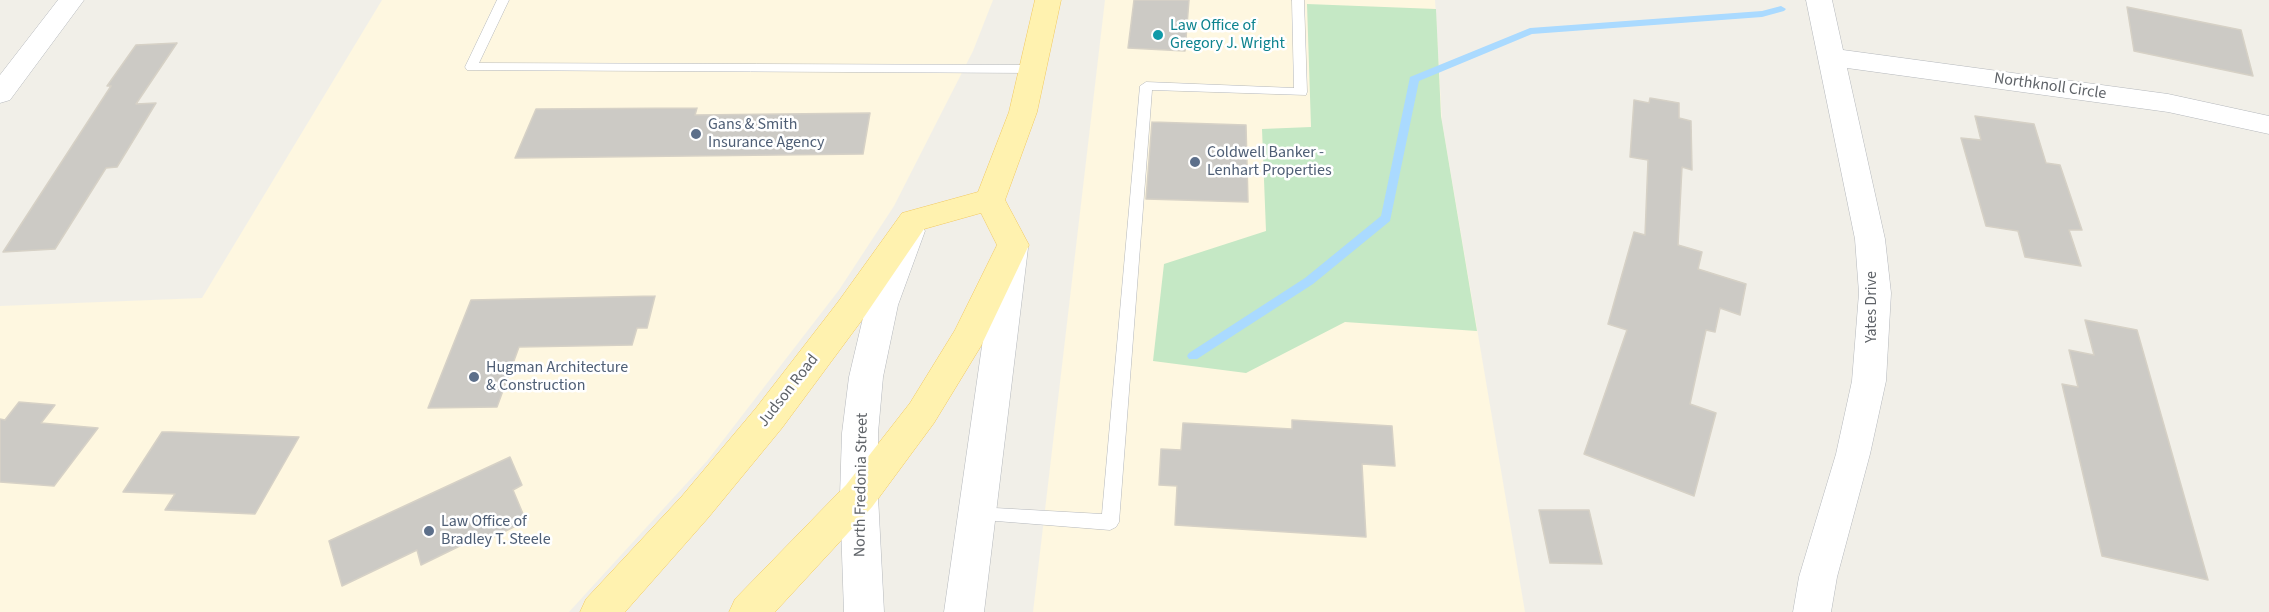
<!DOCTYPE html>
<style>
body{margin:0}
canvas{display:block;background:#f1efe8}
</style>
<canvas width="2269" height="612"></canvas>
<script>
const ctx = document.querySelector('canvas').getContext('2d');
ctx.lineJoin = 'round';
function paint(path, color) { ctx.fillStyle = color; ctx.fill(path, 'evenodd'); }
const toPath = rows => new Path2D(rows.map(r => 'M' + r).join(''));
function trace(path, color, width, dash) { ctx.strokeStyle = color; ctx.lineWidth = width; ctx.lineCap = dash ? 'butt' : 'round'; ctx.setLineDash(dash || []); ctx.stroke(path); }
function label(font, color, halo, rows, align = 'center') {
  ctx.font = font + ' "Source Sans 3",sans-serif'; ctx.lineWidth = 5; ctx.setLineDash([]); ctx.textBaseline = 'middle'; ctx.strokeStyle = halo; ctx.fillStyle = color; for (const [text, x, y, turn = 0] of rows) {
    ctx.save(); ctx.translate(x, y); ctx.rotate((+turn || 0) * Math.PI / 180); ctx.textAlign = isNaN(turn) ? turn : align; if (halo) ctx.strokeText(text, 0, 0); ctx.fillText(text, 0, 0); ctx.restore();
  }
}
const commercial = toPath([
 [382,0,993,0,973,51,894,206,839,290,707,461,569,612,0,612,0,306,202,298],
 [1105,0,1435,0,1442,122,1525,612,1033,612]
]);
const green = toPath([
 [1307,4,1436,9,1441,116,1477,331,1345,322,1246,373,1153,361,1164,264,1266,231,1262,129,1311,127]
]);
const stream = toPath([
 [1781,6,1786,9,1784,11,1762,17,1532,34,1419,81,1390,221,1313,284,1197,359,1189,359,1187,356,1189,353,1305,278,1381,216,1410,77,1530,28,1762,11,1781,6]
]);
const building = toPath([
 [1134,0,1189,0,1185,51,1128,48,1134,0],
 [2127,7,2241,30,2253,76,2134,51,2127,7],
 [177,43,136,104,156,103,117,167,106,168,55,249,3,252,111,86,107,86,136,45,177,43],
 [1650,98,1679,103,1679,118,1691,121,1692,170,1682,167,1678,245,1702,252,1698,269,1746,284,1740,315,1720,308,1715,332,1706,330,1690,404,1716,413,1694,496,1584,454,1627,330,1608,324,1634,232,1645,235,1648,160,1630,157,1634,100,1649,103,1650,98],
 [697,108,695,115,870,113,863,154,515,158,536,109,697,108],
 [1975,116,2034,124,2046,163,2060,165,2082,230,2069,230,2081,266,2025,257,2018,231,1986,226,1961,138,1981,140,1975,116],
 [1152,122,1246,125,1248,202,1146,199,1152,122],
 [655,296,647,328,637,328,632,345,519,347,497,407,428,408,471,300,655,296],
 [2085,320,2137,330,2208,580,2102,556,2062,384,2078,387,2069,350,2094,355,2085,320],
 [19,402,55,405,41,423,98,428,54,486,0,482,0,419,5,420,19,402],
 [1292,420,1392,426,1395,466,1362,464,1366,537,1175,525,1177,486,1159,485,1161,449,1181,450,1183,423,1292,429,1292,420],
 [162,432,171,432,299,437,255,514,165,510,175,494,123,492,162,432],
 [510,457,522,485,513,490,526,521,475,546,472,540,421,565,417,550,342,586,329,541,510,457],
 [1539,510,1589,510,1602,564,1550,563,1539,510]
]);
const service = toPath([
 [497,0,509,0,479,63,1034,65,1040,69,1034,73,467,70,465,67,497,0],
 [1292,0,1304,0,1307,92,1306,95,1152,90,1119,522,1116,527,1110,530,971,519,968,514,971,509,977,507,1102,514,1140,86,1146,82,1294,88,1292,0]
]);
const minor = toPath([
 [58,0,84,0,10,100,0,103,0,75,58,0],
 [1806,0,1832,0,1843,50,2168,94,2269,116,2269,134,2168,112,1847,68,1885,239,1891,293,1886,381,1870,454,1837,577,1831,612,1793,612,1799,577,1836,454,1852,381,1859,293,1855,239,1806,0]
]);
const tertiary = toPath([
 [909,220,920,223,925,231,898,305,883,377,878,433,878,496,884,612,844,612,840,496,842,433,849,377,866,305,893,231,898,223,909,220],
 [1012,236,1023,240,1028,248,984,612,944,612,996,248,1001,240,1012,236]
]);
const primary = toPath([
 [1035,0,1061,0,1037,112,1005,200,1029,245,981,346,934,423,872,507,775,612,729,612,735,599,846,485,910,403,955,330,997,245,981,213,924,229,862,320,782,428,708,518,625,612,580,612,586,599,682,496,756,408,838,302,902,213,978,192,1009,112,1035,0]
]);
const markers = [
 [1158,35,6,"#0f9aa8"],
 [696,134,6,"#5c6f8a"],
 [1195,162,6,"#5c6f8a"],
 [474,377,6,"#5c6f8a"],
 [429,531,6,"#5c6f8a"]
];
const cultureNames = [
 ["Law Office of",1170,26],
 ["Gregory J. Wright",1170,44]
];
const streetNames = [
 ["Northknoll Circle",2050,87,8],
 ["Yates Drive",1872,307,-90],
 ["Judson Road",789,391,-52],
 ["North Fredonia Street",862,485,-89]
];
const serviceNames = [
 ["Gans & Smith",708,125],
 ["Insurance Agency",708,143],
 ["Coldwell Banker -",1207,153],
 ["Lenhart Properties",1207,171],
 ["Hugman Architecture",486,368],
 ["& Construction",486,386],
 ["Law Office of",441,522],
 ["Bradley T. Steele",441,540]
];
paint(commercial, '#fef7e0');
paint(green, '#c5e8c5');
paint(stream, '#aadaff');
paint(building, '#cccac5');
trace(building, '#d6d1c6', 1.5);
trace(service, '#b5b8bc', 1);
trace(minor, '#b5b8bc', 1);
trace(tertiary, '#b5b8bc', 1);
trace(primary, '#f2c960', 1);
paint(service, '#fff');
paint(minor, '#fff');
paint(tertiary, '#fff');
paint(primary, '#fff2af');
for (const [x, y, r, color] of markers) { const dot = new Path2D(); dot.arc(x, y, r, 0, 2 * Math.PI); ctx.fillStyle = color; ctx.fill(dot); trace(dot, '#fff', 2); }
label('16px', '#0d838f', '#fff', cultureNames, 'left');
label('16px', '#5f6368', '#fff', streetNames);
label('16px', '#4e5e75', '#fff', serviceNames, 'left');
</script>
